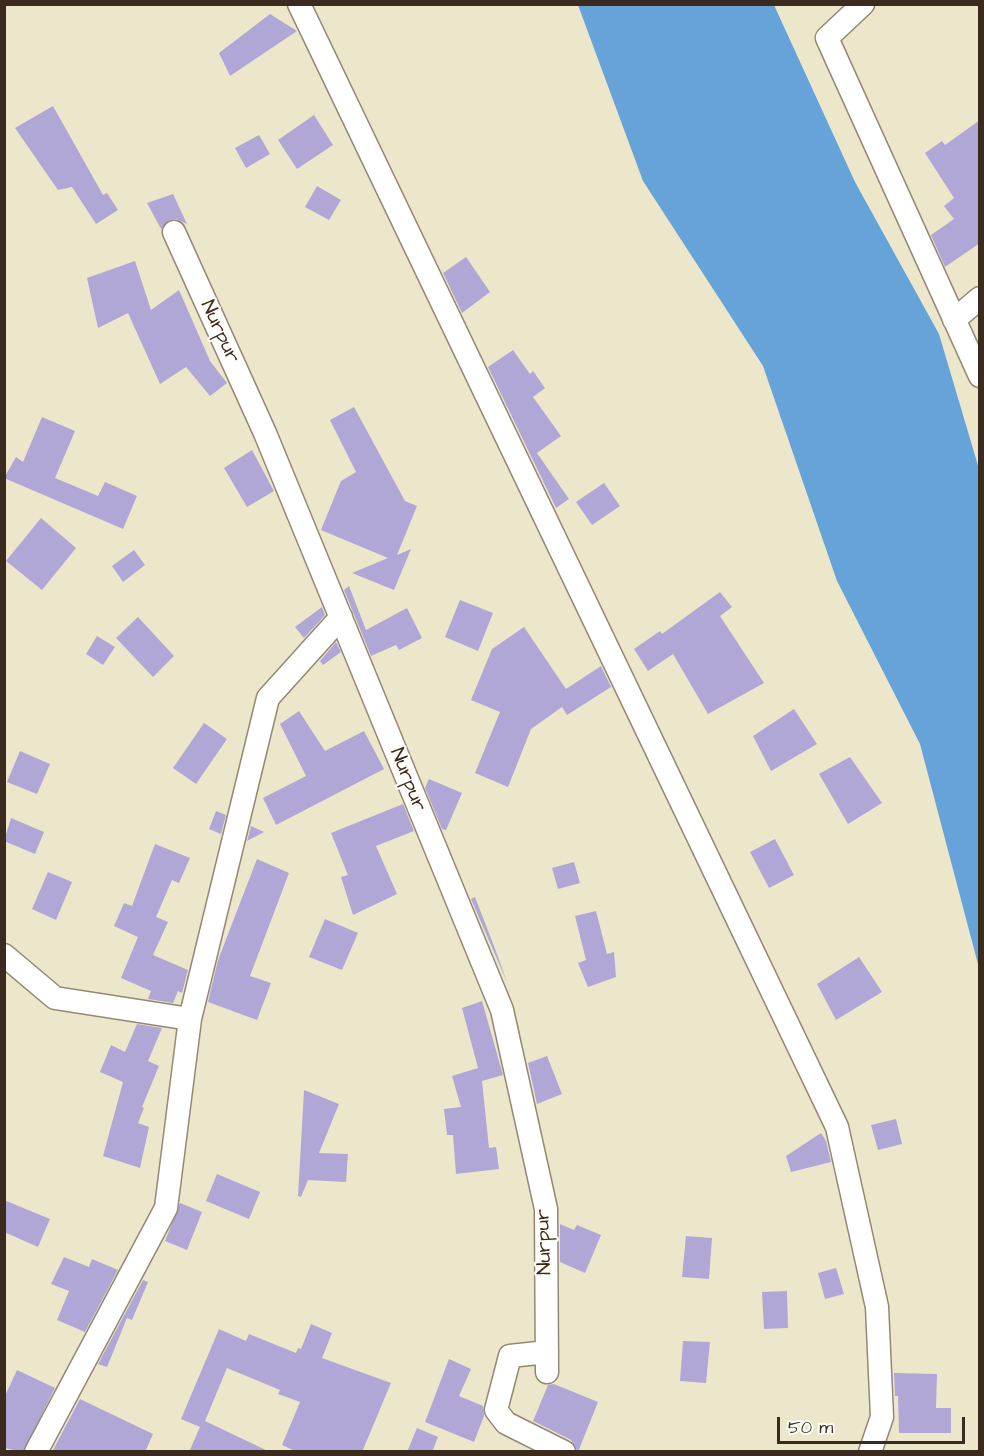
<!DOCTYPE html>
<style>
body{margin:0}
#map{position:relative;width:984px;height:1456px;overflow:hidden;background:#ece7cb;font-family:"Architects Daughter",sans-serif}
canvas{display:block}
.frame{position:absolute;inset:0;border:6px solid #3b2a1e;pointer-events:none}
.scale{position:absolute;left:777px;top:1417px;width:188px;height:27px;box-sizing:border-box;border:3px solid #3b2a1e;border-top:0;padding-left:8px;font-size:18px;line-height:21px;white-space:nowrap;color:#3b2a1e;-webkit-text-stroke:4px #fdfcf7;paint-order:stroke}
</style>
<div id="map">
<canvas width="984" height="1456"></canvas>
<div class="frame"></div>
<div class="scale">50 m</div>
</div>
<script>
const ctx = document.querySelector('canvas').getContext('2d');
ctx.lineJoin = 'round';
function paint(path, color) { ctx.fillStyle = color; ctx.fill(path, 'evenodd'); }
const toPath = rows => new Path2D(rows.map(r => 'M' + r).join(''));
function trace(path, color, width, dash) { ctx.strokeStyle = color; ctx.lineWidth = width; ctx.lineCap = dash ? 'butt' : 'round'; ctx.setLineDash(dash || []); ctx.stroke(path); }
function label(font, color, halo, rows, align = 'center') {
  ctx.font = font + ' "Architects Daughter",sans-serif'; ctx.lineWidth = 4.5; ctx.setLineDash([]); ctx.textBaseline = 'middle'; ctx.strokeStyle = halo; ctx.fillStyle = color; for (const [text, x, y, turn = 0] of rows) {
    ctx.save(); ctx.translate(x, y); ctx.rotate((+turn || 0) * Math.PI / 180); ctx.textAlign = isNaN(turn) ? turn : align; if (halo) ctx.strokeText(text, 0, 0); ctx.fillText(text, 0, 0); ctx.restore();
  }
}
const water = toPath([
 [578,5,774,5,855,182,939,334,979,469,979,968,920,744,837,581,763,366,643,181]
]);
const building = toPath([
 [270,14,297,31,230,76,219,53],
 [53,106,103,195,107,193,118,210,96,224,72,187,58,190,15,128],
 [314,115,333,145,297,169,278,140],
 [980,120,980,243,945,267,931,235,954,219,944,206,954,198,925,153,942,141,945,145],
 [259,135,270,154,246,168,235,148],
 [317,186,341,200,329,220,305,207],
 [173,194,187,224,176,219,169,220,161,229,147,203],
 [466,257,490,292,462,313,443,273],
 [135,261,151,310,179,290,210,361,227,383,210,396,186,367,160,384,128,313,98,328,87,278],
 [513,350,530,374,533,371,545,388,533,397,561,436,537,453,569,499,556,508,488,367],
 [354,407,405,501,417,506,397,555,411,549,394,590,352,573,388,558,321,530,341,481,356,472,330,420],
 [42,417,75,431,55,478,98,496,105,482,137,496,123,529,4,478,16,457,23,462],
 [252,450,274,491,247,507,224,468],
 [604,483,620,506,592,525,576,502],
 [41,518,76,548,42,590,6,561],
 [134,550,145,565,123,582,112,566],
 [349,586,366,630,407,608,422,638,399,650,396,645,371,656,344,590],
 [720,592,732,607,720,616,764,683,708,714,673,654,648,671,634,649,660,631,662,634],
 [460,600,493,613,478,651,445,637],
 [322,607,325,615,304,638,295,627],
 [138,617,174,656,153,677,116,638],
 [524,627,566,689,601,666,611,687,567,715,562,707,531,729,508,787,475,773,500,712,471,700,492,649],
 [97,636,115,647,103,665,86,654],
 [336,642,341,652,323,665,320,661],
 [794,709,817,744,771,771,753,736],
 [299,711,325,751,364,731,384,769,276,825,263,798,306,776,280,724],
 [204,723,227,739,196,784,173,768],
 [20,751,50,764,37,794,7,782],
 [850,757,882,803,848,824,819,774],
 [429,779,462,793,446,830,442,829,425,788],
 [403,804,414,831,376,846,397,894,353,915,341,877,348,875,331,833],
 [216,811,226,815,221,834,209,829],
 [11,818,44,832,35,854,4,841],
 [251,826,264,832,247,841],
 [775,839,794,875,769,888,750,852],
 [155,844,190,858,179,883,172,880,156,917,168,922,153,955,188,970,182,993,178,991,173,1003,148,999,151,991,121,978,138,937,114,926,124,903,132,906],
 [257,859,289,873,250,976,271,983,257,1020,208,1002,218,960],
 [574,862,580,883,558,889,552,868],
 [48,872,72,882,56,920,32,909],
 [475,897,497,954,507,982,471,899],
 [596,911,607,954,614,952,616,977,588,987,578,963,586,960,575,916],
 [325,919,358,933,342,970,309,957],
 [859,957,882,992,836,1020,817,984],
 [482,1001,503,1075,482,1081,489,1148,496,1147,499,1169,456,1174,453,1135,447,1135,444,1109,461,1107,452,1076,478,1068,462,1008],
 [137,1024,162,1028,148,1061,159,1066,142,1107,144,1108,138,1123,149,1127,140,1168,103,1156,123,1082,100,1072,111,1045,125,1052],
 [547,1056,562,1094,537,1104,528,1063],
 [304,1090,339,1104,319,1153,348,1154,346,1182,308,1180,301,1197,298,1196],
 [896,1119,902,1144,878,1150,871,1125],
 [821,1133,826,1141,831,1162,791,1172,786,1156],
 [217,1174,260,1192,249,1219,206,1201],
 [4,1200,50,1219,38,1247,4,1232],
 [180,1203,202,1212,187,1250,165,1241],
 [560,1224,574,1230,577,1225,601,1235,585,1273,560,1262],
 [686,1236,712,1238,709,1279,682,1277],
 [64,1257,89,1267,92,1259,118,1270,85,1332,57,1320,69,1291,51,1284],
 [836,1268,844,1294,825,1299,818,1273],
 [143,1280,148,1282,132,1320,127,1318,107,1367,98,1364],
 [787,1291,788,1328,764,1329,762,1292],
 [311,1324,332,1333,322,1358,391,1383,362,1452,297,1452,282,1445,300,1402,278,1394,280,1390,227,1368,205,1421,270,1452,189,1452,200,1427,181,1419,219,1329,246,1341,249,1334,296,1353,298,1348,301,1349],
 [683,1341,710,1342,706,1383,680,1381],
 [449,1359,471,1369,459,1396,483,1406,484,1416,474,1442,425,1422],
 [17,1370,55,1388,23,1452,4,1448,4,1398],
 [894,1373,937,1374,936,1408,951,1408,951,1433,899,1433,898,1396,895,1396],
 [554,1384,598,1402,578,1452,571,1440,533,1421,548,1385],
 [80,1399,153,1434,145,1452,52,1452],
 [417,1428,438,1437,432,1452,407,1452]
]);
const street = toPath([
 [299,4,837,1127,877,1307,882,1417,870,1452],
 [863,4,827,38,980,376],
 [174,232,265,433,502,1010,546,1209,547,1372],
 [954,320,980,298],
 [4,955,55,998,190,1019],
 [547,1352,510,1356,496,1410,506,1423,564,1452],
 [36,1452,166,1208,190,1019,268,698,341,617]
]);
const streetNames = [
 ["Nurpur",219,332,65],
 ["Nurpur",407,780,68],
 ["Nurpur",545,1242,-92]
];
paint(water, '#66a3d8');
paint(building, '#b1a7d7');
trace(street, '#948874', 25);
trace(street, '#fff', 22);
label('20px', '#3b2a1e', '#fdfcf7', streetNames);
</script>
